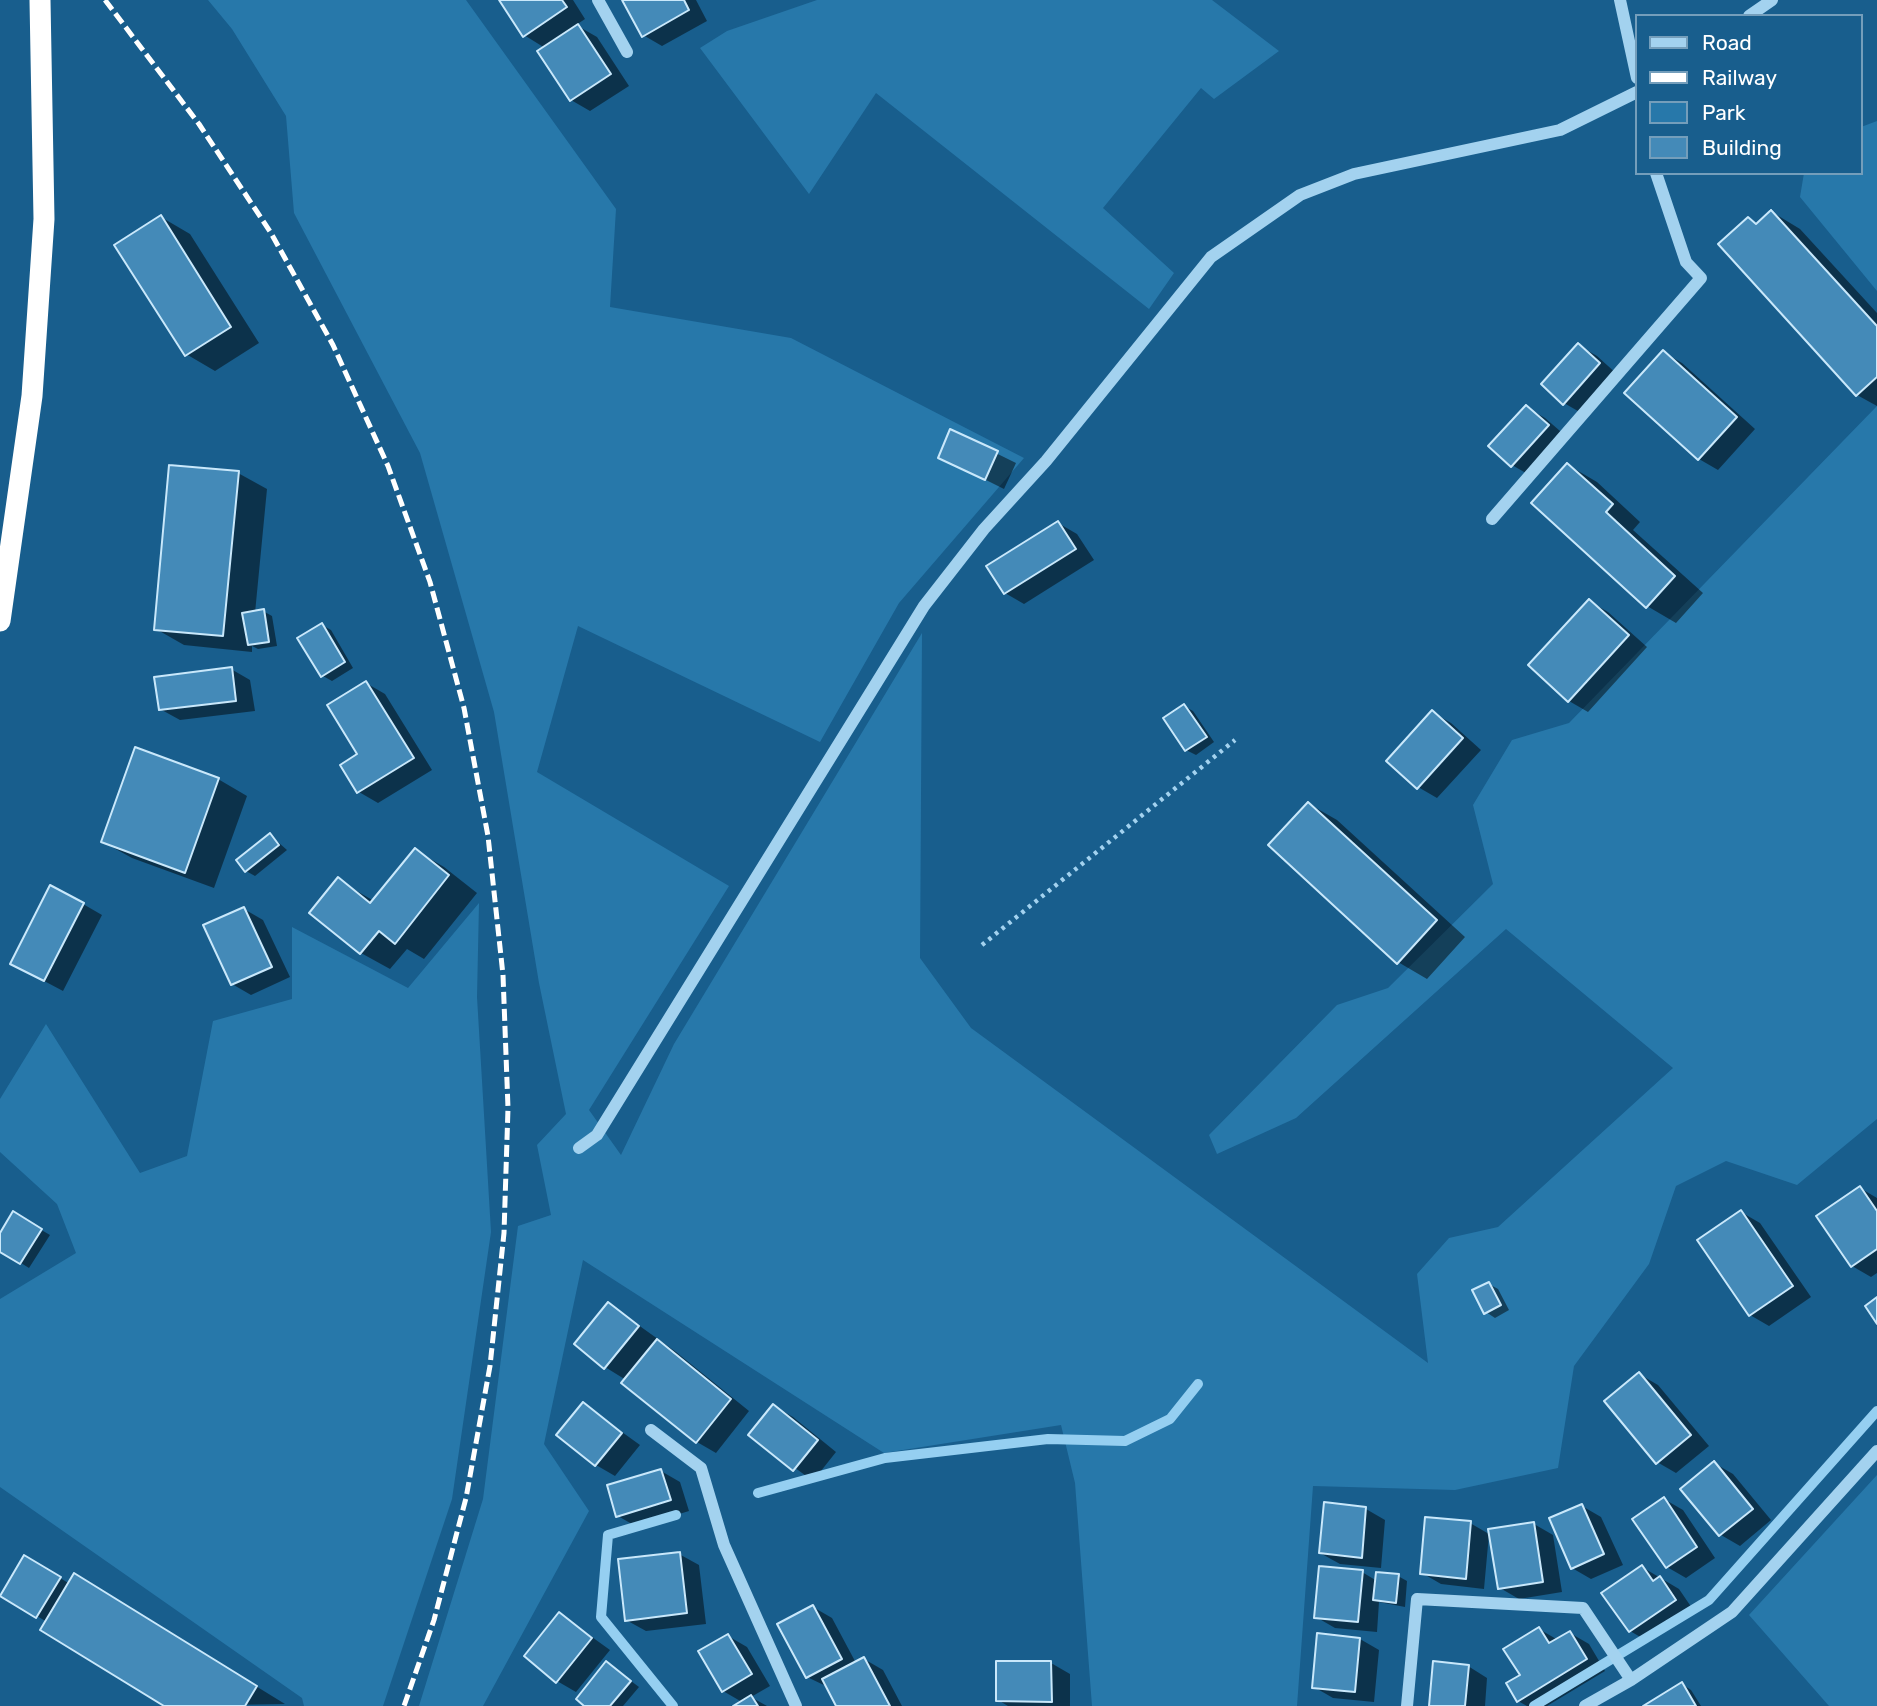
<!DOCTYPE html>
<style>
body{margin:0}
#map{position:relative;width:1877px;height:1706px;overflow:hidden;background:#185e8d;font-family:Rubik,sans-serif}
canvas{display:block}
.legend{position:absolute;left:1635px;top:14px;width:228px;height:161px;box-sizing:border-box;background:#185e8d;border:2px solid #749ebb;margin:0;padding:9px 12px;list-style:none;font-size:21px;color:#fff}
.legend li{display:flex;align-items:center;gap:14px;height:35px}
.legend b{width:35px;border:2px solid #749ebb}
</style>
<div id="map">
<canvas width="1877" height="1706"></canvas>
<ul class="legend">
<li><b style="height:9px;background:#a3d2ef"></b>Road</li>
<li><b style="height:9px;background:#fff"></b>Railway</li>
<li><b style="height:19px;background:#2778aa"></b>Park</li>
<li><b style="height:19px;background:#448ab8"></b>Building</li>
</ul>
</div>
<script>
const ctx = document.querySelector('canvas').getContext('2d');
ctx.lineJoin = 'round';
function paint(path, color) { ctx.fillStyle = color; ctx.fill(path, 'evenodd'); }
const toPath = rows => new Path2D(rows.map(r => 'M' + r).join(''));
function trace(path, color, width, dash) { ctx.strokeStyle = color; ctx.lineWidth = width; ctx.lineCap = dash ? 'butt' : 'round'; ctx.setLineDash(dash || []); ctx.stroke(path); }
const green = toPath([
 [208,0,466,0,616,209,610,307,791,338,1024,458,899,603,820,742,578,626,537,772,729,886,589,1110,621,1155,674,1044,922,633,920,958,971,1028,1428,1363,1417,1274,1449,1238,1498,1227,1673,1068,1506,929,1296,1118,1217,1154,1209,1135,1337,1005,1388,988,1493,884,1473,805,1512,740,1569,723,1877,406,1877,1119,1797,1185,1726,1161,1676,1186,1649,1264,1574,1366,1558,1468,1455,1490,1313,1486,1297,1706,1092,1706,1075,1483,1061,1425,884,1453,583,1260,544,1444,589,1511,483,1706,419,1706,483,1499,518,1226,551,1215,537,1145,566,1114,539,983,494,712,420,453,294,213,286,116,232,29],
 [817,0,1212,0,1279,51,1214,99,1201,88,1103,208,1174,273,1149,309,876,93,809,194,700,48,727,31],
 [1877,121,1877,291,1800,197,1804,173,1861,173,1861,127],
 [479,903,477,997,491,1232,452,1499,383,1706,304,1706,302,1698,0,1487,0,1299,76,1253,57,1204,0,1152,0,1099,46,1024,140,1173,187,1156,213,1021,292,999,292,927,408,988],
 [1877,1475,1877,1706,1829,1706,1749,1615]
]);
const shadow = toPath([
 [501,0,573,0,585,19,576,25,597,37,629,86,590,111,571,100,545,48,524,35],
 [624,0,696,0,707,21,662,46,643,35],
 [1772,212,1800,229,1877,313,1877,406,1857,395,1748,219,1758,224],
 [161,217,190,234,259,343,215,371,186,354],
 [1578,345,1597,356,1618,375,1583,414,1564,403],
 [1663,352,1682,363,1755,429,1718,470,1699,459,1626,393],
 [1526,407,1545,418,1567,437,1531,476,1512,465],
 [951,431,1016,463,1004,489,940,457],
 [1568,465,1597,482,1640,522,1633,530,1703,593,1676,623,1647,606],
 [238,473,267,489,255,613,263,611,272,616,277,646,258,649,252,646,252,652,184,645,156,629],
 [1058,523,1077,534,1094,560,1024,604,1005,593],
 [1589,601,1608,612,1647,647,1588,712,1569,701,1530,665],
 [322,625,331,630,353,668,332,681,323,676],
 [231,669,250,680,255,711,180,720,160,709],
 [366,683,385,694,432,770,378,803,359,792,342,766,360,754],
 [1184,706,1193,711,1214,742,1196,755,1186,750],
 [1432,712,1451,723,1481,750,1437,798,1418,787],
 [218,779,247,796,214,888,132,858,103,842],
 [1309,804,1337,820,1465,937,1427,979,1398,962],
 [270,835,287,850,255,876,246,871],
 [415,850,444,867,477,893,424,959,407,949,390,969,361,953,338,880,374,901],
 [83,904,102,915,63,991,31,974],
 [244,909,263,920,290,977,251,995,232,984],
 [1860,1188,1877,1198,1877,1273,1871,1277,1852,1266],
 [1741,1212,1760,1223,1811,1297,1769,1326,1750,1315],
 [14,1214,50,1235,29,1268,0,1250,0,1236],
 [1489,1284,1498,1289,1509,1310,1495,1318,1486,1312],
 [609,1304,676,1352,749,1411,716,1453,697,1442,626,1380,605,1367],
 [1639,1374,1658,1385,1709,1446,1676,1473,1657,1462],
 [583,1404,640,1445,615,1476,596,1465],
 [774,1406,793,1417,836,1452,813,1481,750,1435],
 [1714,1463,1733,1474,1771,1520,1740,1546,1721,1535,1682,1489],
 [661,1471,680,1482,689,1511,637,1527,618,1516],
 [1664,1499,1683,1510,1715,1558,1686,1578,1667,1567],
 [1582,1506,1601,1517,1623,1565,1591,1579,1572,1568],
 [1366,1509,1385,1520,1381,1568,1340,1564,1320,1553],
 [1470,1523,1489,1534,1484,1589,1441,1584,1422,1573],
 [1534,1524,1553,1535,1562,1592,1519,1599,1500,1588],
 [679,1554,699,1565,706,1624,646,1631,626,1620],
 [25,1557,70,1584,103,1592,285,1704,167,1706,47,1622,2,1595],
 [1642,1567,1679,1589,1694,1611,1649,1642,1630,1631],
 [1362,1572,1377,1581,1398,1576,1407,1581,1405,1607,1379,1602,1377,1632,1335,1628,1316,1617],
 [813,1607,832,1618,856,1663,864,1659,883,1670,902,1706,838,1706,828,1687,807,1677],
 [560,1614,610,1650,576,1692,557,1681],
 [1539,1629,1558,1640,1570,1633,1589,1644,1605,1671,1547,1706,1527,1706,1518,1701,1522,1675],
 [728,1636,747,1647,770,1686,751,1697,767,1706,736,1706,742,1702,723,1691],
 [1360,1639,1379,1650,1374,1702,1333,1698,1314,1687],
 [607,1663,639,1687,623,1706,587,1706],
 [1051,1663,1070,1674,1070,1706,1008,1706,998,1700],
 [1468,1666,1487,1678,1485,1706,1431,1706],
 [1682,1684,1691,1690,1701,1706,1647,1706]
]);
const stream = toPath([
 [758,1493,885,1458,1048,1439,1125,1441,1170,1419,1198,1384],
 [673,1706,601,1617,608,1535,676,1515],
 [1534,1706,1709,1600,1877,1411]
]);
const building = toPath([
 [499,0,562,0,567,7,523,37,499,0],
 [622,0,684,0,689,10,642,37,622,0],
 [578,24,611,74,570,101,537,51,578,24],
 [1771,210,1877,326,1877,377,1856,396,1718,244,1748,217,1756,224,1771,210],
 [161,215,231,327,185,356,114,245,161,215],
 [1578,343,1600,363,1563,405,1541,384,1578,343],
 [1663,350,1737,417,1698,460,1624,393,1663,350],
 [1526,405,1549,425,1511,467,1488,446,1526,405],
 [950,429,998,451,985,480,938,458,950,429],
 [1567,463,1613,504,1606,512,1675,576,1646,608,1531,503,1567,463],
 [169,465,239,471,223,636,154,630,169,465],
 [1058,521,1076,549,1004,594,986,566,1058,521],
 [1589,599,1629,635,1568,702,1528,665,1589,599],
 [264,609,269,642,248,645,242,613,264,609],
 [322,623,345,662,321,677,297,638,322,623],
 [232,667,236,701,159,710,154,677,232,667],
 [366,681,414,758,357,793,340,765,357,754,327,705,366,681],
 [1184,704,1207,737,1185,751,1163,718,1184,704],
 [1432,710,1463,738,1417,789,1386,761,1432,710],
 [135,747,219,778,185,873,101,842,135,747],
 [1308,802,1437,920,1397,964,1268,845,1308,802],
 [270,833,279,845,245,872,236,860,270,833],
 [415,848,449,875,395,944,379,931,360,954,309,913,338,877,370,903,415,848],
 [50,885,84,903,44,981,10,964,50,885],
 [244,907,272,967,231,985,203,925,244,907],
 [1860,1186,1877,1211,1877,1249,1851,1267,1816,1216,1860,1186],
 [1741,1210,1793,1286,1749,1316,1697,1240,1741,1210],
 [13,1211,42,1229,20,1264,0,1252,0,1233,13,1211],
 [1489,1282,1501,1305,1484,1314,1472,1290,1489,1282],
 [1877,1297,1877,1324,1865,1306,1877,1297],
 [608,1302,639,1326,604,1369,574,1344,608,1302],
 [657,1339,731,1399,696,1443,621,1383,657,1339],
 [1639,1372,1691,1435,1656,1464,1604,1401,1639,1372],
 [583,1402,622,1433,595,1466,556,1435,583,1402],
 [773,1404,818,1440,793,1471,748,1435,773,1404],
 [1714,1461,1753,1509,1719,1536,1680,1489,1714,1461],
 [661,1469,671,1500,616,1517,607,1485,661,1469],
 [1664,1497,1697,1547,1666,1568,1632,1519,1664,1497],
 [1324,1502,1366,1507,1362,1558,1319,1553,1324,1502],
 [1582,1504,1604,1554,1571,1569,1549,1518,1582,1504],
 [1425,1517,1471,1521,1466,1579,1420,1574,1425,1517],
 [1534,1522,1543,1582,1498,1589,1488,1529,1534,1522],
 [680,1552,687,1613,625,1621,618,1559,680,1552],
 [24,1555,61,1577,36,1618,0,1596,24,1555],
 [1642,1565,1653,1581,1660,1576,1676,1600,1629,1632,1601,1593,1642,1565],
 [1319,1566,1363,1570,1358,1622,1314,1618,1319,1566],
 [1376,1572,1399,1574,1396,1603,1373,1600,1376,1572],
 [74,1573,257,1686,245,1706,164,1706,40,1630,74,1573],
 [813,1605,842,1659,806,1678,777,1624,813,1605],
 [559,1612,592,1638,556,1683,524,1656,559,1612],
 [1539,1627,1549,1643,1570,1631,1587,1659,1517,1702,1506,1683,1520,1675,1503,1649,1539,1627],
 [1317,1633,1360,1638,1355,1692,1312,1688,1317,1633],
 [728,1634,752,1674,722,1692,698,1651,728,1634],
 [864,1657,890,1706,836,1706,822,1679,864,1657],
 [606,1661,631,1681,610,1706,584,1706,576,1699,606,1661],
 [996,1661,1051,1661,1052,1702,996,1701,996,1661],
 [1433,1661,1469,1665,1465,1706,1429,1706,1433,1661],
 [1682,1682,1696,1706,1643,1706,1682,1682],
 [751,1695,758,1706,733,1706,751,1695]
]);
const path = toPath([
 [982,945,1235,740]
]);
const minor = toPath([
 [598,0,627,52],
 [1620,0,1637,78],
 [1749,16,1772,0],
 [1492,519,1701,278,1686,262,1656,173],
 [579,1148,597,1135,924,606,984,529,1046,461,1211,257,1300,195,1354,174,1560,130,1637,92],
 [651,1430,701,1468,724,1545,796,1706],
 [1407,1706,1417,1599,1583,1608,1631,1680],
 [1585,1706,1631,1680,1732,1612,1877,1451]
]);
const highway = toPath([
 [0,621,32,396,44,219,40,0]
]);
const rail = toPath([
 [105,0,199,124,271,233,333,345,388,466,430,582,464,708,488,836,503,975,508,1108,504,1233,490,1366,466,1498,434,1620,404,1706]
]);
paint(green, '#2778aa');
paint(shadow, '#0007');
trace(stream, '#95cff1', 10);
paint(building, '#448ab8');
trace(building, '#c9e8fb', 2);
trace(path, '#a3d2ef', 4.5, [3.5, 5]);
trace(minor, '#a3d2ef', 12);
trace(highway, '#fff', 21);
trace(rail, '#fff', 5, [12, 5]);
</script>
